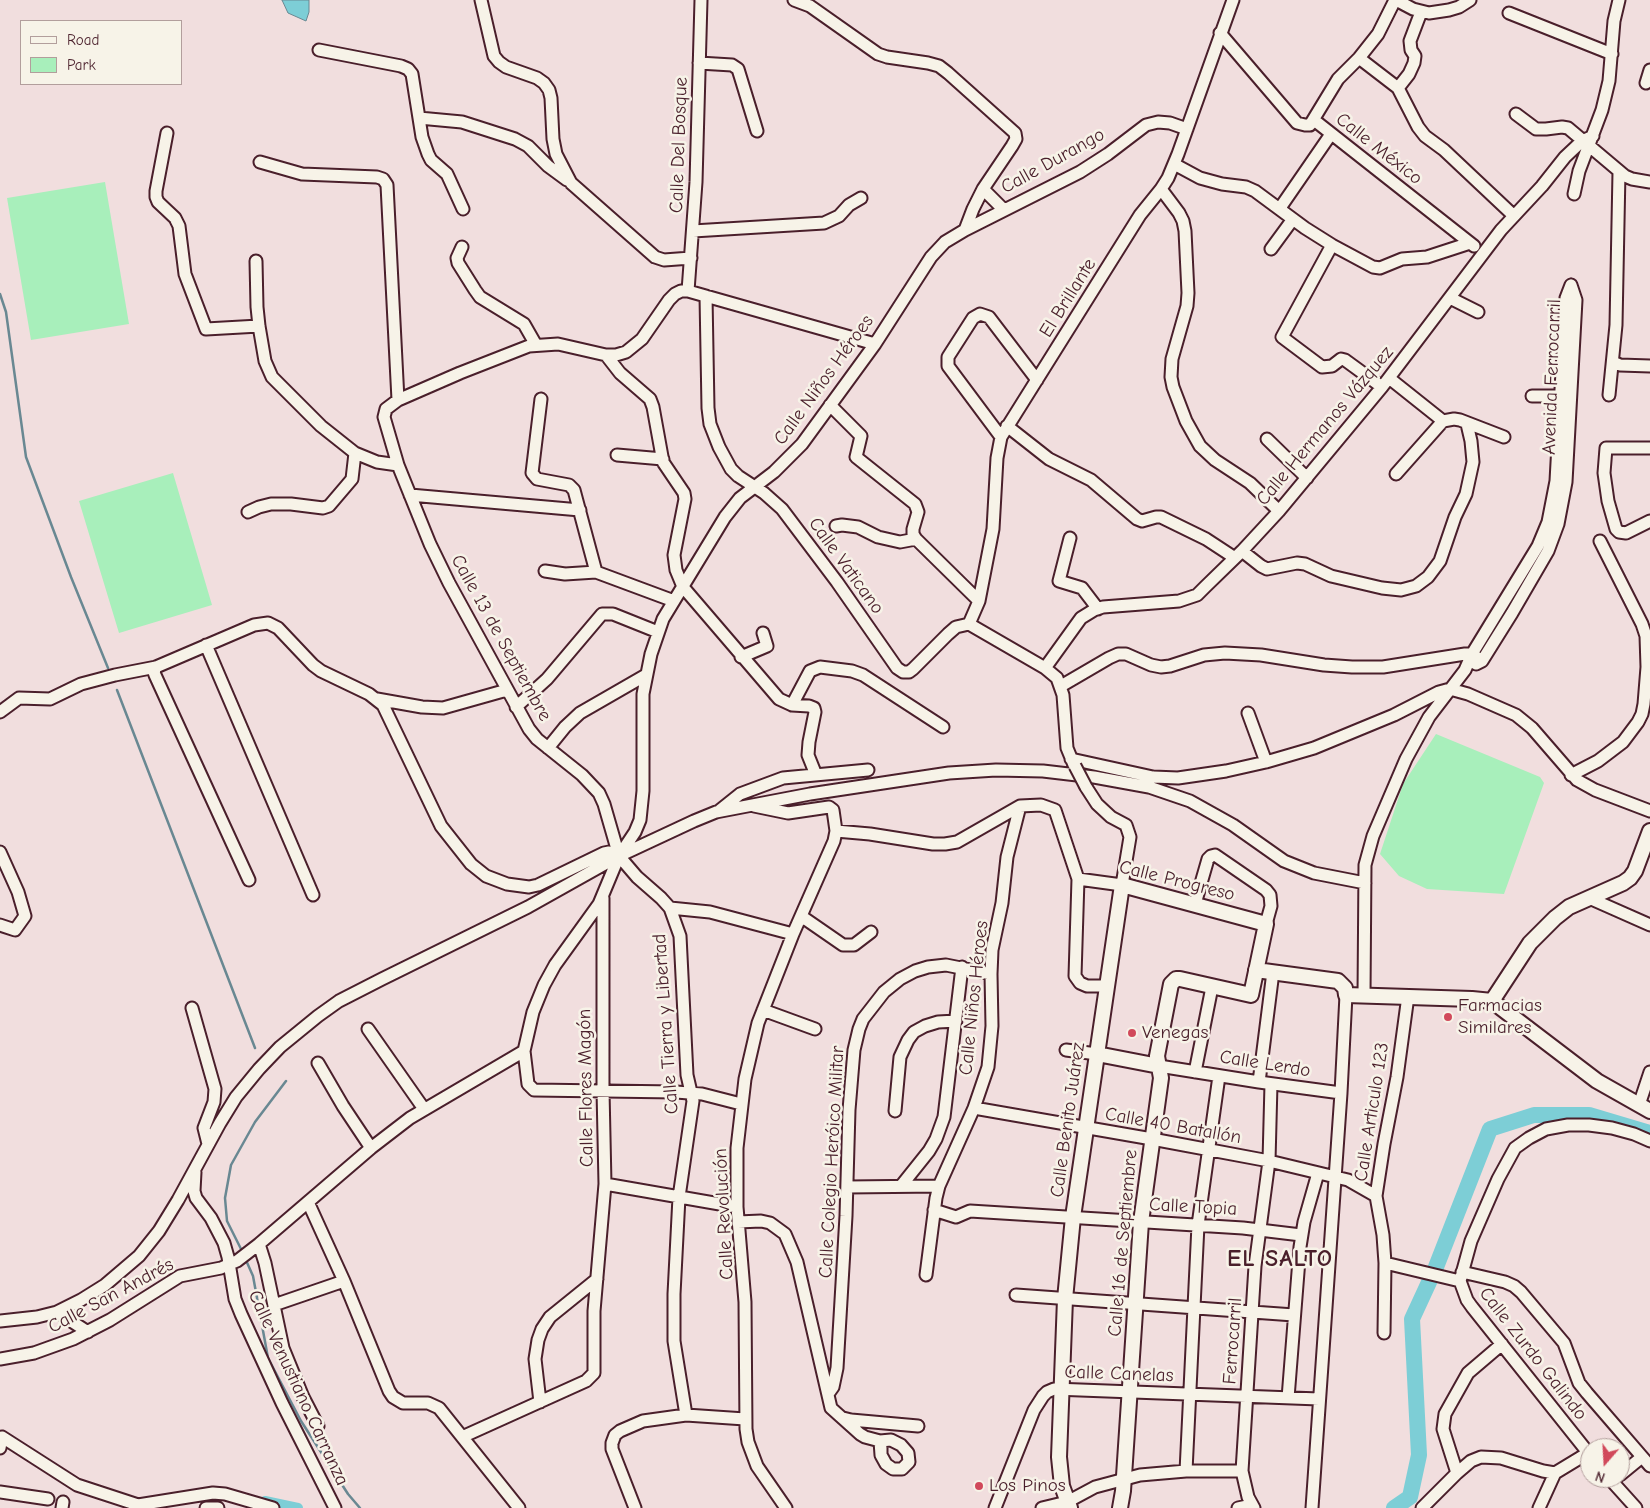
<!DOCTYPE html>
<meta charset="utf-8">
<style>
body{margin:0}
#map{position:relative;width:1650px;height:1508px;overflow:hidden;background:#f1dede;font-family:"Comic Neue",sans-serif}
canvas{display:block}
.legend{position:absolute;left:20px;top:20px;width:162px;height:65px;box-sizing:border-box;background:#f7f3e8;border:1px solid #b29e9c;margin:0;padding:6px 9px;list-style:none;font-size:15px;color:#4a1f2b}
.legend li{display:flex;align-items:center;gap:10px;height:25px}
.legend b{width:25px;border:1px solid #b29e9c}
.north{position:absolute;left:1580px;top:1438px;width:50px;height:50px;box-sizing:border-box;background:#f7f3e8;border:1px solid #b29e9c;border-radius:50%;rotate:199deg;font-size:14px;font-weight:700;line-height:20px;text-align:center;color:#4a1f2b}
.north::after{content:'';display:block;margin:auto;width:18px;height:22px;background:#d1495b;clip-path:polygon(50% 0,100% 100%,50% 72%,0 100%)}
</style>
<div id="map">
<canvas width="1650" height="1508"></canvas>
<ul class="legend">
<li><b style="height:6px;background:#f7f3e8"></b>Road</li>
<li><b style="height:14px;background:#a8efbb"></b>Park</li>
</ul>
<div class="north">N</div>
</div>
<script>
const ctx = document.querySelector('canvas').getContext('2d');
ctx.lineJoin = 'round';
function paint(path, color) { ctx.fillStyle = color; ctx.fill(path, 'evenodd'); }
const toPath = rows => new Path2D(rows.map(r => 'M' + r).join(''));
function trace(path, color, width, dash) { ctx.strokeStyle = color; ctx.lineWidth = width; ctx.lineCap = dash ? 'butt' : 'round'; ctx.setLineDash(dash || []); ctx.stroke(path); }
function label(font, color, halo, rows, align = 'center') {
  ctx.font = font + ' "Comic Neue",sans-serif'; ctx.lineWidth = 5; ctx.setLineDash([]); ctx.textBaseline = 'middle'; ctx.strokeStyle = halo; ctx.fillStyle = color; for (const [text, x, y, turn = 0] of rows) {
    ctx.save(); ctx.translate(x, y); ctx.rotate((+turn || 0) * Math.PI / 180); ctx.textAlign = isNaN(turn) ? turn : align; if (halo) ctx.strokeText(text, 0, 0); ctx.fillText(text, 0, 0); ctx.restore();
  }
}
const green = toPath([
 [105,182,129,324,31,340,7,198],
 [173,473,212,605,119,633,79,501],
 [1436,734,1540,777,1544,783,1504,894,1427,889,1399,876,1380,854,1403,784]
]);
const water = toPath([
 [282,0,309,0,309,12,306,21,288,13,282,0]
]);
const stream = toPath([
 [0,294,6,312,26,457,71,577,108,668],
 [117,690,255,1048],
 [243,1253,227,1221,225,1198,231,1165,255,1122,286,1081],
 [245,1258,253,1276,268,1358,301,1421,348,1494,360,1508]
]);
const canal = toPath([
 [265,1501,298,1508]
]);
const river = toPath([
 [1394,1508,1410,1497,1419,1455,1412,1319,1436,1267,1490,1129,1534,1115,1589,1115,1650,1133]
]);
const minor = toPath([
 [481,0,494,56,499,62,506,67,537,78,544,83,549,90,551,98,553,139,556,154,571,183,655,257,664,260,691,258],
 [794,0,810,6,878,54,887,57,928,63,939,66,948,73,1015,133,1016,139,1012,146,983,189,973,209,965,230],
 [1396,0,1413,9,1429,13,1449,10,1459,7,1470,0],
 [1509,13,1612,54],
 [1220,33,1297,123,1305,125,1310,125,1338,79,1359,58,1378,34,1395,0],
 [319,50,401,66,408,69,412,74,422,137,428,154,431,160,447,174,463,209],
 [1359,58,1398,88,1418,127,1425,136,1444,150,1513,215],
 [699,63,732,65,738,69,757,131],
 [1646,83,1650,70],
 [1398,88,1409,74,1414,63,1415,56,1411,50,1410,41,1421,12],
 [1516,114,1536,129,1546,129,1562,127,1568,128,1625,176,1632,179,1650,182],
 [419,118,462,122,515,139,528,146,548,166,567,180],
 [1314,120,1474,246],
 [167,133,156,191,156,197,158,202,175,218,179,226,185,274,206,329,259,326],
 [260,162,302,174,377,177,383,179,387,185,398,400],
 [1174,164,1200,178,1222,184,1246,187,1255,191,1305,228,1332,245,1373,267,1380,268,1402,259,1427,257,1470,243],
 [983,189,1004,210],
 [1161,189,1179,213,1183,221,1185,231,1188,293,1187,306,1172,359,1171,377,1173,387,1186,421,1200,446,1215,460,1250,483,1279,511],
 [1574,194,1579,171,1602,110,1609,81,1614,21,1619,0],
 [1280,208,1331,134],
 [693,231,824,223,839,216,849,205,861,198],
 [1332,245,1282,337,1322,367,1332,366,1341,359,1345,360,1382,387],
 [462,247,457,258,458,263,475,290,480,297,524,324,536,345],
 [1271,249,1293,219],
 [256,261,257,307,259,326,265,361,272,377,321,426,355,453,377,462,398,465],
 [688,291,696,182,701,0],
 [706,296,708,408,710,424,719,447,731,469,738,476,764,493,782,509,837,582,897,668,903,672,909,672,913,669,948,634,956,627,969,624],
 [1450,298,1478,312],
 [606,355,620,373,650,399,653,407,663,462,684,493,685,499,674,555,676,570,683,587,779,699,792,705,809,706,814,708,815,712,809,742,808,755,816,775],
 [1613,362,1620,365,1650,366],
 [1389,378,1443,421,1454,419,1460,420,1504,437],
 [1609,395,1616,325,1619,172],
 [1532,396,1568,396],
 [541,399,532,473,537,479,569,485,574,490,596,572],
 [830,405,861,436,856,457,915,504,918,512,913,529,913,534,916,539,979,601],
 [1007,426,1049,459,1091,480,1137,519,1142,521,1156,517,1161,517,1206,539,1235,558],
 [1001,437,948,366,948,357,973,318,980,314,989,317,1037,380],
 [1267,439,1307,478],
 [1650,448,1606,448,1604,473,1608,501,1616,529,1619,532,1626,533,1650,521],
 [617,455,663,459],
 [1396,474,1443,421],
 [410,495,580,510],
 [248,512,259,507,271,504,291,504,323,508,329,506,352,479,355,453],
 [836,526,842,525,858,527,878,537,900,542,916,539],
 [1070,538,1059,581,1082,588,1098,609],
 [1242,551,1261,566,1267,569,1297,563,1305,564,1331,576,1382,588,1401,590,1416,586,1428,577,1440,561,1455,517,1466,494,1473,462,1471,441,1467,424],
 [545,571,565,574,596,572,674,601],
 [969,624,979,601,993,529,997,458,1001,437,1140,215,1161,189,1168,178,1178,154,1233,0],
 [969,624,1045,668,1057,678,1063,695,1067,748,1074,765],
 [206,645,313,895],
 [741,657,767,646,763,633],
 [1476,664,1482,661,1512,613,1548,551,1558,524,1566,482,1576,300,1571,285],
 [156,667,154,672,155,675,249,880],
 [1045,668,1081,618,1094,610,1103,607,1179,601,1197,595,1205,587,1242,551,1279,511,1382,387,1501,230,1542,186,1565,157,1582,141,1593,136],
 [1061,686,1109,658,1118,654,1126,654,1151,665,1161,667,1170,666,1204,655,1225,653,1261,655,1324,665,1352,667,1383,667,1465,654,1472,654,1482,661],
 [377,699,422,707,443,708,507,690],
 [792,705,810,671,820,667,852,671,863,675,943,727],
 [516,707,547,679,602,614,613,614,658,632],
 [0,712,19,698,50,699,81,684,115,675,156,667,254,625,268,623,278,628,313,665,321,671,369,694,383,705,441,826,471,864,486,876,507,884,529,887,538,885,604,853,609,852,619,856,637,877,661,898,670,908,680,936,687,1075,693,1101,679,1197,674,1294,674,1341,686,1415],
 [1248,713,1266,762],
 [548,748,565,727,580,713,646,675],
 [1071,759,1153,777,1178,778,1226,771,1266,762,1314,748,1394,715,1439,692,1450,689,1468,694,1516,715,1532,728,1577,780,1595,790,1650,811],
 [1571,775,1598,761,1623,742,1638,722,1642,714,1644,704,1647,667,1646,636,1642,624,1600,541],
 [754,806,788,813,829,807,833,810,836,831,834,841,793,934,758,1023,745,1079,737,1148,737,1207,745,1302,746,1429,748,1442,757,1466,786,1508],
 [720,810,740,794,783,778,868,770],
 [836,831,870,834,933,844,945,844,957,842,1020,806,1041,805,1055,810,1078,879,1075,976,1080,983,1087,986,1106,986],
 [0,852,18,892,25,916,15,930,0,925],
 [619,856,604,804,599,793,582,775,537,739,529,729,449,583,430,544,398,465,384,417,386,409,398,400,460,373,529,346,558,344,606,355,616,355,626,352,642,339,669,300,675,294,681,291,688,291,875,344],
 [1078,879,1122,885,1130,837,1126,825,1111,817,1097,804,1086,787],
 [1589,898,1650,925],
 [1195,904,1208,859,1211,856,1215,855,1266,890,1270,895,1271,906,1266,924],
 [670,908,710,912,793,934],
 [801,916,843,945,854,945,871,932],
 [1364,995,1365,865,1373,836,1406,759,1429,717,1465,670,1472,654,1538,546,1548,522,1556,481,1566,298,1571,285],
 [192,1008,215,1089,214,1102,204,1128,208,1144],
 [763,1010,815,1029],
 [368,1029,424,1109],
 [1066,1050,1097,1054],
 [524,1051,528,1084,534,1090,676,1092,702,1094,741,1104],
 [318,1063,343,1106,371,1148],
 [1159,1066,1259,1082,1341,1093],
 [1195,1072,1212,987],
 [1259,1082,1273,972],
 [1639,1105,1650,1072],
 [974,1108,1152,1139,1269,1161,1348,1180,1376,1196],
 [895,1111,900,1057,908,1040,914,1032,925,1026,938,1022,956,1021],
 [195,1172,194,1191,196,1198,211,1218,224,1243,228,1257,235,1299,241,1314,282,1403,335,1508],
 [605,1184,737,1207],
 [901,1186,929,1151,936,1139,944,1117,962,967],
 [847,1187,939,1186],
 [308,1202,344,1281,389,1391,393,1397,403,1403,428,1403,439,1408,519,1508],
 [934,1210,956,1217,970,1211,1243,1228,1301,1235],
 [738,1222,761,1221,770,1223,785,1234,797,1262,831,1408,860,1434,865,1437,880,1441,891,1440,901,1445,908,1453,909,1462,902,1469,893,1469,886,1464,881,1455,880,1441,881,1448,881,1455],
 [259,1244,265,1263,283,1348,303,1397,318,1426],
 [1385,1263,1460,1281,1467,1300,1472,1307,1590,1455],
 [1462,1272,1505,1282,1514,1286,1521,1292,1564,1343,1579,1383,1587,1393,1650,1466],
 [926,1275,936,1198,939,1186,974,1108,988,1067,992,1026,991,974,992,950,1002,903,1007,857,1020,806],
 [1460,1281,1471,1241,1498,1179,1515,1148,1529,1138,1546,1129,1568,1125,1589,1125,1612,1128,1634,1134,1650,1141],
 [1016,1295,1294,1315],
 [274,1305,344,1281],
 [57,1312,88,1332],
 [0,1321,37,1317,57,1312,81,1300,105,1285,139,1256,159,1231,178,1200,220,1123,236,1097,259,1069,280,1047,318,1016,339,1001,382,979,528,907,619,856,694,821,716,812,810,794,949,773,996,770,1043,771,1094,777,1149,787,1190,801,1233,825,1284,861,1314,873,1365,883],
 [1384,1333,1385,1263,1383,1235,1376,1196,1384,1144,1397,1077,1408,996],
 [0,1359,34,1353,73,1339,110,1320,180,1276,221,1268,237,1261,259,1244,371,1148,410,1118,524,1051,533,1012,544,985,555,965,599,904,619,856,635,832,640,820,643,791,643,694,651,654,663,619,725,517,740,498,774,472,802,444,875,344,931,257,945,242,965,230,1080,172,1108,154,1146,125,1158,122,1170,123,1187,129],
 [828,1394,833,1387,837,1368,846,1216,849,1110,854,1050,859,1029,863,1019,884,992,900,979,915,971,928,967,946,965,991,974],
 [1288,1398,1300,1247,1304,1222,1318,1173],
 [540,1402,535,1359,538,1340,542,1329,550,1317,597,1279],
 [843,1418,851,1420,918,1426],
 [462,1437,586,1381,594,1373,594,1311,605,1184,603,1090,603,898],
 [0,1448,2,1437,77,1485,138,1505,213,1493,225,1494,273,1508],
 [1186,1471,1198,1225,1219,1076],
 [1457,1473,1443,1429,1445,1414,1468,1373,1502,1344],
 [1620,1475,1642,1457],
 [1609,1478,1636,1508],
 [0,1492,48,1499],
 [62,1508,63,1502],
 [206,1508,218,1508],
 [635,1508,612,1449,612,1443,615,1435,620,1431,643,1421,686,1415,745,1419],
 [995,1508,1034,1410,1043,1396,1047,1392,1054,1389,1319,1399],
 [1042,1508,1067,1502,1095,1487,1140,1475,1186,1471,1242,1471],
 [1238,1508,1252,1505,1251,1508],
 [1254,1508,1248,1497,1242,1471,1255,1266,1269,1161,1271,1084],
 [1312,1508,1341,1093,1346,995],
 [1422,1508,1457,1473,1471,1461,1481,1457,1501,1458,1543,1471,1555,1473,1588,1453],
 [1539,1508,1555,1473]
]);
const tertiary = toPath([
 [1256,970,1338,981,1345,988,1346,995,1472,999,1492,1001,1597,1081,1650,1111],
 [1492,1001,1530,943,1555,918,1569,907,1623,883,1630,878,1635,871,1650,831],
 [1097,1054,1159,1066],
 [1070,1508,1062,1486,1059,1457,1065,1299,1073,1217,1122,885,1266,924,1251,995,1180,979,1176,979,1171,984,1157,1056,1161,1078,1141,1222,1123,1491,1120,1508]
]);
const minorBridge = toPath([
 [1075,766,1086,787]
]);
const markers = [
 [1448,1017,5,"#d1495b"],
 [1132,1033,5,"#d1495b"],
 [979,1486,5,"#d1495b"]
];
const streetNames = [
 ["Calle Del Bosque",679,145,-88],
 ["Calle México",1379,149,38],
 ["Calle Durango",1053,161,-29],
 ["El Brillante",1068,298,-58],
 ["Avenida Ferrocarril",1552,377,-88],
 ["Calle Niños Héroes",824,380,-54],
 ["Calle Hermanos Vázquez",1325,426,-50],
 ["Calle Vaticano",846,566,54],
 ["Calle 13 de Septiembre",501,638,61],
 ["Calle Progreso",1177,881,14],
 ["Calle Niños Héroes",974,998,-84],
 ["Calle Tierra y Libertad",666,1024,-94],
 ["Calle Lerdo",1265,1064,9],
 ["Calle Flores Magón",586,1088,-91],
 ["Calle Articulo 123",1372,1112,-81],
 ["Calle Benito Juárez",1068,1120,-82],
 ["Calle 40 Batallón",1173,1126,10],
 ["Calle Colegio Heróico Militar",832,1162,-87],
 ["Calle Topia",1193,1207,3],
 ["Calle Revolución",724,1214,-93],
 ["Calle 16 de Septiembre",1123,1243,-85],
 ["Calle San Andrés",111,1296,-28],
 ["Ferrocarril",1233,1341,-86],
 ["Calle Zurdo Galindo",1533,1354,52],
 ["Calle Canelas",1119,1374,2],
 ["Calle Venustiano Carranza",298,1388,65]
];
const poiNames = [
 ["Farmacias",1458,1006],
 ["Similares",1458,1028],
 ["Venegas",1142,1033],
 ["Los Pinos",989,1486]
];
const districtNames = [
 ["EL SALTO",1280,1259]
];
paint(green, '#a8efbb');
paint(water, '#7dced6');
trace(water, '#698892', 1);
trace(stream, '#698892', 2.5);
trace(canal, '#7dced6', 10);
trace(river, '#7dced6', 16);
trace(minor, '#4a1f2b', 15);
trace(tertiary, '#4a1f2b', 18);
trace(minor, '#f7f3e8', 11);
trace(tertiary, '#f7f3e8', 14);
trace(minorBridge, '#4a1f2b', 15, []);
trace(minorBridge, '#f7f3e8', 11);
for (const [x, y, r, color] of markers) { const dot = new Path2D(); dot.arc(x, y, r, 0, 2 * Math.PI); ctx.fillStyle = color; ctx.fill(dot); trace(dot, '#f7f3e8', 2); }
label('19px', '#4a1f2b', '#f7f3e8', streetNames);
label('19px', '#4a1f2b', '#f7f3e8', poiNames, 'left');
ctx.letterSpacing = '1px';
label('bold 24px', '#4a1f2b', '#f7f3e8', districtNames);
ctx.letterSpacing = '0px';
</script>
